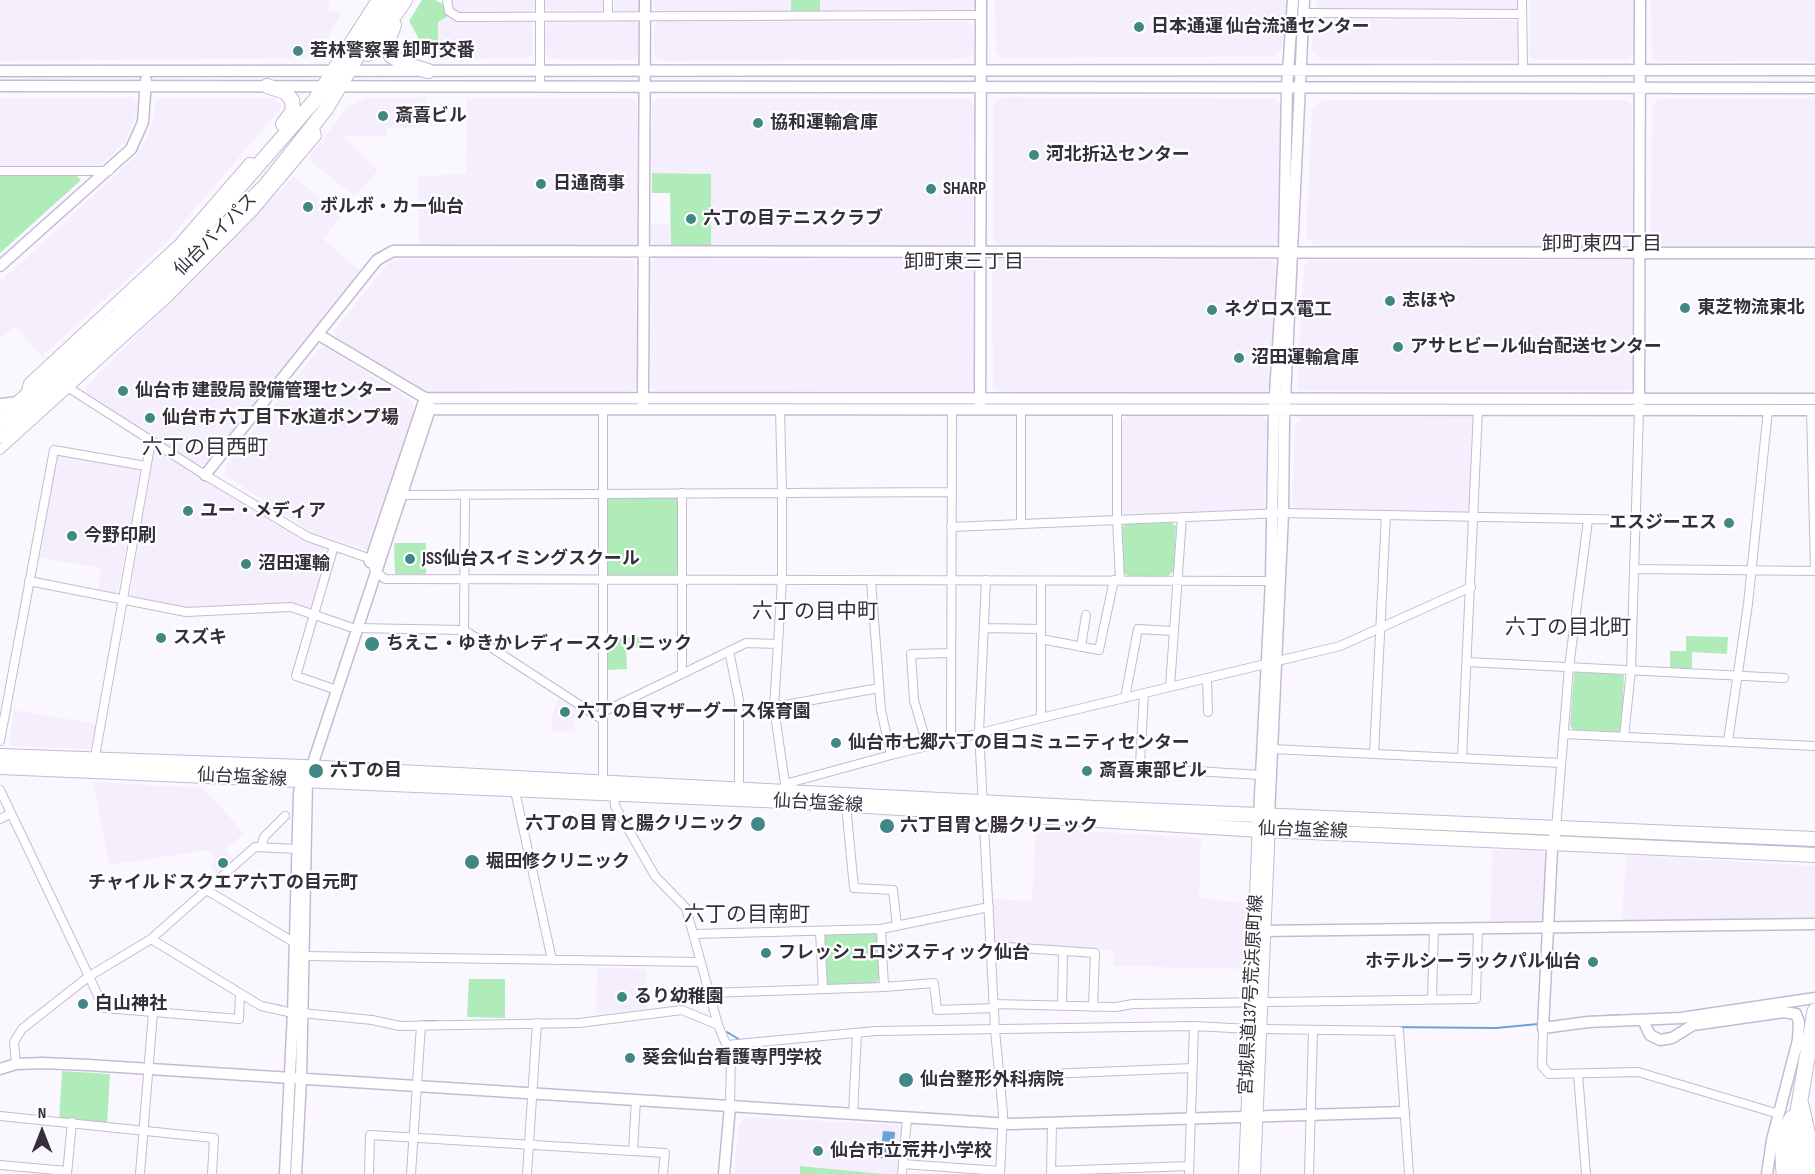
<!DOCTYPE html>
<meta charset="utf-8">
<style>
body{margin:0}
#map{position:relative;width:1815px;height:1174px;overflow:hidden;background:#faf8fe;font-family:"Sofia Sans Condensed",sans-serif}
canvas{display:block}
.north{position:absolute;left:12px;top:1102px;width:60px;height:60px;-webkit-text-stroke:4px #fff;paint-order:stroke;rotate:0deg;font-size:16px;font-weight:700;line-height:24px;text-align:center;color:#342f3a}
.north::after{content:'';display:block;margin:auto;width:21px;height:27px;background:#342f3a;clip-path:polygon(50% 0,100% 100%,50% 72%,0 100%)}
</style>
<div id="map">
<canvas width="1815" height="1174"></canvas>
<div class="north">N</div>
</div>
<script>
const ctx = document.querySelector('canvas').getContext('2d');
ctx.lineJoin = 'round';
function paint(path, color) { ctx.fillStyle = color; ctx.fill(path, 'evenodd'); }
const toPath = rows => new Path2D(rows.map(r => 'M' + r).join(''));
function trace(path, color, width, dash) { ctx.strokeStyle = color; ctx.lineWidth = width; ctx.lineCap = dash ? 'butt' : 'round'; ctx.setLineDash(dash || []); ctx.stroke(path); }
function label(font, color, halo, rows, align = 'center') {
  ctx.font = font + ' "Sofia Sans Condensed","Noto Sans JP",sans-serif'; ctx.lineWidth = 4.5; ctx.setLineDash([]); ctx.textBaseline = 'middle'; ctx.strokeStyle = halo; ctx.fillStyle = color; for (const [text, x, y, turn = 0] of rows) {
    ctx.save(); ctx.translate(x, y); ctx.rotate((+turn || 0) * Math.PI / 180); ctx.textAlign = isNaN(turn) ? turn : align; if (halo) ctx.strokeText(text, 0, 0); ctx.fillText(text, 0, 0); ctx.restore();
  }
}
const built = toPath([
 [0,0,330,0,327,9,341,14,316,57,313,58,0,61],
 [448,0,535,0,535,9,532,12,458,12,452,10],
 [545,0,604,0,604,9,601,12,545,13],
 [614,0,639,0,639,11,617,11,614,8],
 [653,0,791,0,791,12,662,13,653,6],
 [820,0,977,0,976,6,969,11,820,12],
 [995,0,1290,0,1288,42,1275,56,1002,58,996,52],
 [1316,0,1521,0,1521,5,1516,10,1320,10,1316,8],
 [1530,0,1635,0,1635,53,1628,59,1537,60,1529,56],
 [1651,0,1815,0,1815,61,1659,61,1652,57],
 [450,15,457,20,532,22,533,54,528,58,438,59,438,22],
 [1318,19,1514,20,1520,24,1521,55,1516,61,1323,60,1312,52,1313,26],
 [634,21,638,24,638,56,631,60,551,59,545,53,545,26,549,22],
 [658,21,967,22,973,27,974,53,966,59,664,61,654,57,654,27],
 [426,97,426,127,387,129,387,136,344,136,378,170,355,196,308,159,348,106,367,98],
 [1002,97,1275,99,1281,105,1278,240,1272,247,1001,247,993,239,993,104],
 [0,98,132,98,137,103,137,112,125,142,100,166,0,168],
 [159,98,274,98,282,107,163,246,42,356,15,326,0,339,0,282,135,157,147,139,155,112,155,103],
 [467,98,631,98,637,105,637,242,632,246,419,246,418,177,466,173],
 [659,98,969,99,974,105,973,238,968,246,711,245,711,174,652,173,652,104],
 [1658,99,1815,99,1815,247,1657,246,1651,238,1652,105],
 [1322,100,1623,100,1632,104,1633,240,1628,246,1316,247,1306,237,1312,109],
 [294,176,341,217,323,239,362,273,206,464,193,463,86,394,86,387],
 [651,224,670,225,671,245,655,245,651,241],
 [655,258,967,259,973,264,974,386,968,391,657,391,651,388,650,264],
 [395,259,632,260,635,263,638,386,632,391,425,392,336,337,334,331,388,263],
 [999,260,1271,260,1276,268,1271,385,1265,393,1001,393,993,385,992,266],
 [1310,260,1629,260,1633,264,1634,387,1627,391,1300,391,1297,387,1304,267],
 [325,347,412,401,414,414,374,540,367,550,313,533,225,475,227,463,319,349],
 [1126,416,1263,417,1268,422,1264,511,1128,517,1121,511,1121,422],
 [1303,417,1475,417,1472,512,1299,511,1292,504,1295,425],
 [152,447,331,551,313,611,291,605,183,608,130,597],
 [59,454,142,469,117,595,98,592,101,568,40,558,56,457],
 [559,696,579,708,573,720,575,731,551,732,552,717],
 [14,710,96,724,92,746,89,749,11,746,9,742],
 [93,782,203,788,244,833,225,850,235,861,219,876,210,866,221,856,215,860,208,850,109,865],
 [1036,828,1201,838,1199,898,1246,903,1244,969,1114,966,1113,950,1000,944,994,940,993,899,1032,901],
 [1492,850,1542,851,1547,857,1543,918,1538,921,1491,921],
 [1626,855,1815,866,1815,917,1811,919,1622,921],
 [597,968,645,969,648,1009,596,1014],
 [747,1117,898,1125,901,1128,897,1174,734,1174,739,1124]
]);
const green = toPath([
 [422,0,435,0,443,4,450,15,438,22,438,59,430,59,409,21],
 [791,0,820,0,820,12,791,12],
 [652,173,711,174,711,245,671,245,670,193,652,193],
 [75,174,81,180,0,253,0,175],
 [675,496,679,500,680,570,675,576,610,576,606,572,606,498],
 [1170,522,1176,526,1174,571,1168,576,1128,576,1123,572,1121,528,1127,523],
 [394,543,426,543,426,574,395,574],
 [1686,636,1728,637,1727,654,1692,652,1692,670,1670,670,1670,651,1686,651],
 [642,637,642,647,626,648,627,669,608,670,607,638],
 [1577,670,1624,675,1622,729,1617,733,1575,731,1570,726,1574,673],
 [1661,840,1714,841,1764,847,1661,842],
 [873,932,878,935,880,978,874,985,830,986,825,979,823,939,828,933],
 [469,979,505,979,505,1018,467,1017],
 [62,1071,110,1074,107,1124,59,1121],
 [800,1166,883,1174,800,1174]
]);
const water = toPath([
 [883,1131,895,1132,893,1159,880,1158]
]);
const stream = toPath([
 [269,1004,281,1006],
 [1587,1017,1623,1015],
 [415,1022,436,1021],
 [1384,1027,1496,1028,1538,1024],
 [727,1032,740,1040]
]);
const minor = toPath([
 [447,0,449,11,458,17,981,15],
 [540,0,540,87],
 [608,0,608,16],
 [1522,0,1523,70],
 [1304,13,1522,14],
 [0,171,109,171],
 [61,383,205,475,308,537,371,559,375,571,385,579,1271,581],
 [25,395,28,383,178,244,249,162,260,164],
 [603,409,603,783],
 [1117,410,1117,520,1283,513,1637,520],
 [1811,410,1815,571],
 [0,450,169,297,254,211,317,136,314,125],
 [401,495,782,493,780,409],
 [1021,524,1021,410],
 [951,527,1117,520,1120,580],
 [1635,569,1815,571],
 [871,580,881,710,891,755],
 [986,580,979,732,995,1030,1003,1114,1000,1174],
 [29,581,186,612,291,607,350,627],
 [1041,581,1041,718,1340,646,1471,587],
 [356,628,464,630,603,720],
 [984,628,1041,629],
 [464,630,465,495],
 [1041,639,1099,650,1114,580],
 [1081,647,1086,615],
 [729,651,739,700,739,789],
 [1467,662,1784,678],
 [682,673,682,493],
 [1207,678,1208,712],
 [1170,687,1182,517],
 [331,688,296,676,334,546],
 [1144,694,1140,763,1145,768,1261,775],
 [1125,698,1138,629,1173,631],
 [774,707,879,688],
 [603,712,746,643,778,644],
 [1564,734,1815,746],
 [1624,737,1631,670,1639,410],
 [951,739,952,410],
 [0,741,54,450,146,466],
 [1728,741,1748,604,1768,410],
 [927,745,914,700,911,654,951,653],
 [1272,749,1561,763],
 [1374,754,1386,515],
 [1462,758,1478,410],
 [94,762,151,441],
 [785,784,774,707,782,580,782,493,951,492],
 [786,787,785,784,891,755,1041,718],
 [0,790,104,1008,239,1019,240,995],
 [515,791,552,960],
 [614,795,615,806,655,876,686,908,718,1025,731,1056,730,1106],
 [846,805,854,888,893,890,897,926],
 [0,819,10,814],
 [1556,829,1569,667,1588,520],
 [261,847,264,837,285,816],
 [208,891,295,943],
 [881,929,884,987],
 [820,931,823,989],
 [694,934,881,929,989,907],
 [151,939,261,1006,293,1013],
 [991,946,1095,953,1093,1007],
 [303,956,699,962],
 [710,993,884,987,934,983,937,1010,994,1008],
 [1432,999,1434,928],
 [994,1004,1116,1007,1133,1004,1476,999,1478,928],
 [1062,1006,1063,951],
 [302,1013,372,1020,400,1026,579,1023,682,1010,718,1025],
 [1543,1028,1542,1066,1549,1074,1638,1072,1779,1114],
 [1260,1029,1399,1031,1409,1174],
 [727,1045,876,1031,1194,1026,1250,1029],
 [16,1064,14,1042,22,1029,88,977,151,939,255,847,298,849],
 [1578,1074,1586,1174],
 [999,1076,1193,1068],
 [853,1114,857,1033],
 [0,1116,214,1138,212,1174],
 [633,1151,636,1100],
 [903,1164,1000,1171],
 [0,1165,67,1171],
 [1051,1171,1189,1166],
 [67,1174,72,1122],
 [140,1174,153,1012],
 [369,1174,370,1135,665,1153,663,1174],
 [411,1174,421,1025],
 [527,1174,537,1023],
 [902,1174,907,1118],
 [1051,1174,1052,1123],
 [1189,1174,1194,1026],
 [1309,1174,1313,1030]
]);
const tertiary = toPath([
 [0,71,1815,70],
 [0,86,1815,88],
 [0,266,131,149,143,122,146,80],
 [319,335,425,398,1815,399],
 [643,403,645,0],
 [980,403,981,0],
 [0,404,19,402],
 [1639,405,1640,0],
 [430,409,1815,410],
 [205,475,377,260,393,251,1815,253],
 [370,562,425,398],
 [1259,815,1271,581,1274,410,1284,252,1287,87,1293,0],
 [1269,816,1283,513,1284,420,1304,0],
 [1556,829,1552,849,1543,1028,1588,1022,1681,1018,1815,998],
 [1258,931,1815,924],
 [1643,1020,1650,1035,1660,1040,1672,1038,1693,1025,1784,1012,1796,1014,1799,1022,1798,1040,1772,1140,1767,1174],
 [0,1069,16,1064,42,1063,88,1065,1011,1124,1404,1112],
 [285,1174,293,1013,299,793,303,774],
 [296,1174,301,1079,307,781,430,409,428,403],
 [724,1174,730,1106]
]);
const secondary = toPath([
 [1245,1174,1259,821],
 [1254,1174,1269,823]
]);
const primary = toPath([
 [0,756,304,767,1095,808,1815,839],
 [0,767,785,801,1244,829,1815,855]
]);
const trunk = toPath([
 [394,25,387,44,391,56,405,64,428,71],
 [368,54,405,0],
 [267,86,285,92,292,100,293,111,283,124],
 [0,419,119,314,206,225,315,100,379,0],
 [0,436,130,321,265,186,326,109,391,0]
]);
const motorway = toPath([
 [1801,1105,1813,1158],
 [1806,1150,1810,1174],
 [1784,1174,1782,1137,1792,1118],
 [1799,1174,1794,1135,1815,1011]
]);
const markers = [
 [1139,27,6,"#418885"],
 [298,51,6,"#418885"],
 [383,116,6,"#418885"],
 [758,123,6,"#418885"],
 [1034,155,6,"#418885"],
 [541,184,6,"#418885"],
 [931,189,6,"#418885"],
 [308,207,6,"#418885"],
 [691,219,6,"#418885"],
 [1390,301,6,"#418885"],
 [1685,308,6,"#418885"],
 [1212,310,6,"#418885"],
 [1398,347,6,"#418885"],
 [1239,358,6,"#418885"],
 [123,391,6,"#418885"],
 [150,418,6,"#418885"],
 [188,511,6,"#418885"],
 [1729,523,6,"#418885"],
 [72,536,6,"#418885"],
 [410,559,6,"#418885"],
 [246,564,6,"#418885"],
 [161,638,6,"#418885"],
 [372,644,8,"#418885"],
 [565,712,6,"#418885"],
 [836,743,6,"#418885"],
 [316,771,8,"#418885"],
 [1087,771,6,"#418885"],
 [758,824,8,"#418885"],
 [887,826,8,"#418885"],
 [472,862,8,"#418885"],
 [223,863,6,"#418885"],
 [766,953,6,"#418885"],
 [1593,962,6,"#418885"],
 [622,997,6,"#418885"],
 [83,1004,6,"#418885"],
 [630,1058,6,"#418885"],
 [906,1080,8,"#418885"],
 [818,1151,6,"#418885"]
];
const poiNames = [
 ["日本通運 仙台流通センター",1151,27],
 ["若林警察署 卸町交番",310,51],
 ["斎喜ビル",395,116],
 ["協和運輸倉庫",770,123],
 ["河北折込センター",1046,155],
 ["日通商事",553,184],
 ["SHARP",943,189],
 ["ボルボ・カー仙台",320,207],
 ["六丁の目テニスクラブ",703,219],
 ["志ほや",1402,301],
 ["東芝物流東北",1697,308],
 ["ネグロス電工",1224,310],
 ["アサヒビール仙台配送センター",1410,347],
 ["沼田運輸倉庫",1251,358],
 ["仙台市 建設局 設備管理センター",135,391],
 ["仙台市 六丁目下水道ポンプ場",162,418],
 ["ユー・メディア",200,511],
 ["エスジーエス",1717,523,"right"],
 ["今野印刷",84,536],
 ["JSS仙台スイミングスクール",422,559],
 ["沼田運輸",258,564],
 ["スズキ",173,638],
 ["ちえこ・ゆきかレディースクリニック",386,644],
 ["六丁の目マザーグース保育園",577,712],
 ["仙台市七郷六丁の目コミュニティセンター",848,743],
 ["六丁の目",330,771],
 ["斎喜東部ビル",1099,771],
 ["六丁の目 胃と腸クリニック",744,824,"right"],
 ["六丁目胃と腸クリニック",900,826],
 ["堀田修クリニック",486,862],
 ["チャイルドスクエア六丁の目元町",223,883,"center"],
 ["フレッシュロジスティック仙台",778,953],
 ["ホテルシーラックパル仙台",1581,962,"right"],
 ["るり幼稚園",634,997],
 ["白山神社",95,1004],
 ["葵会仙台看護専門学校",642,1058],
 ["仙台整形外科病院",920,1080],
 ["仙台市立荒井小学校",830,1151]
];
const streetNames = [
 ["仙台バイパス",216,235,-45],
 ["仙台塩釜線",242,778,3],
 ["仙台塩釜線",818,804,3],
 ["仙台塩釜線",1303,831,2],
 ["宮城県道137号荒浜原町線",1252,995,-87]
];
const neighbourhoodNames = [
 ["卸町東四丁目",1602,245],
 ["卸町東三丁目",964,263]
];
const quarterNames = [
 ["六丁の目西町",205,449],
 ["六丁の目中町",815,613],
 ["六丁の目北町",1568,629],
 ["六丁の目南町",747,916]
];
paint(built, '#f4eefd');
paint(green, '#b0ecba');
paint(water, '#68a3d4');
trace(stream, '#68a3d4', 2);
trace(minor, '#c6b9d7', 10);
trace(tertiary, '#c6b9d7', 13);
trace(secondary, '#c6b9d7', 14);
trace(primary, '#c6b9d7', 16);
trace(trunk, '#c6b9d7', 16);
trace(motorway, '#c6b9d7', 17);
trace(minor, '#fff', 8);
trace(tertiary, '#fff', 10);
trace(secondary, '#fff', 12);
trace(primary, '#fff', 14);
trace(trunk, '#fff', 14);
trace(motorway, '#fff', 15);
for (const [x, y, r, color] of markers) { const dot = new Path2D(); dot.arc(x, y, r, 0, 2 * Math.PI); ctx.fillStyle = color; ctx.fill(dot); trace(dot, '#fff', 2); }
label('bold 18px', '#342f3a', '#fff', poiNames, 'left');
label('18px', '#342f3a', '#fff', streetNames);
label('20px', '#342f3a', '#fff', neighbourhoodNames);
label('21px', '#342f3a', '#fff', quarterNames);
</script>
